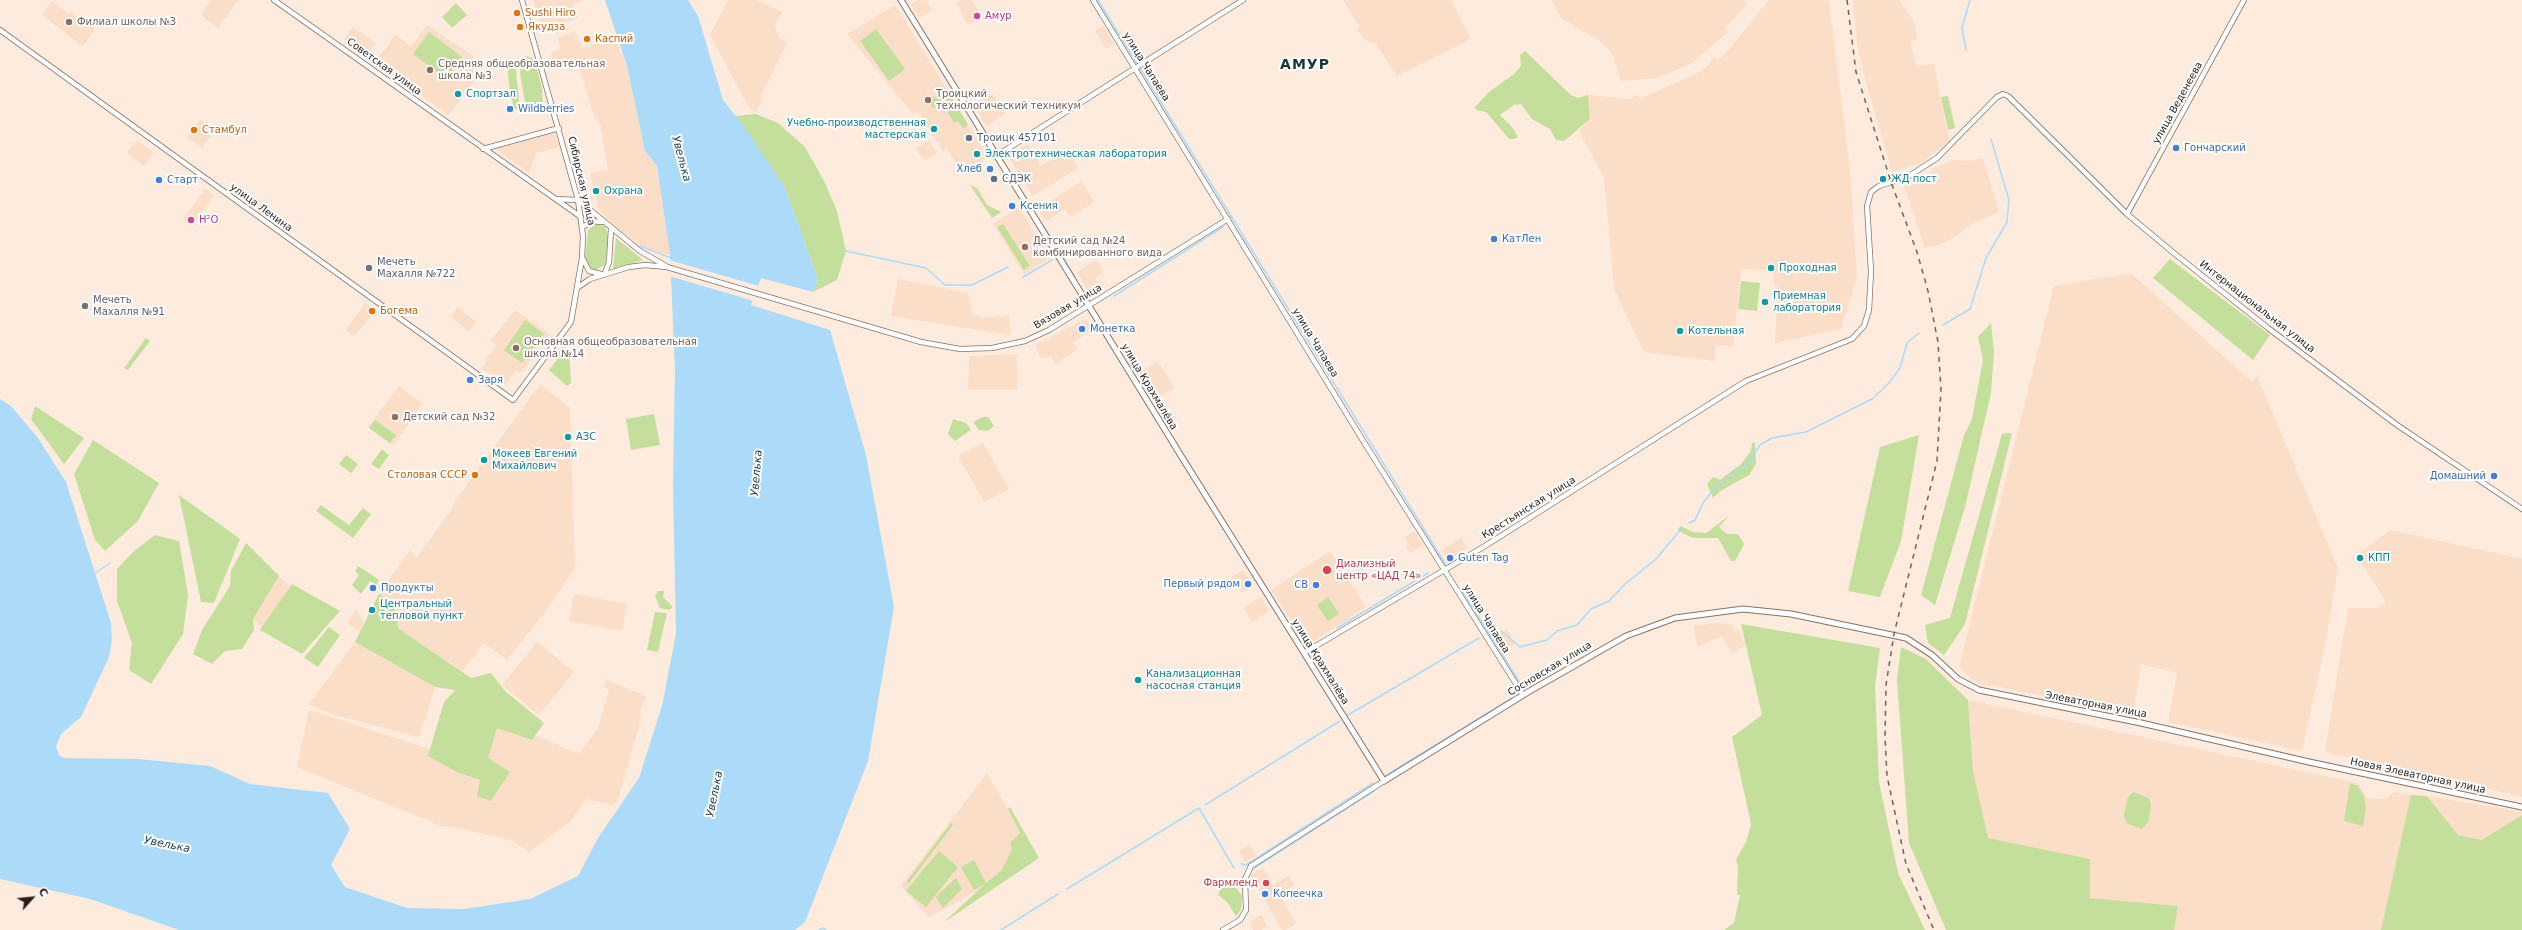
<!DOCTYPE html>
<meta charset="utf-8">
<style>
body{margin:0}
#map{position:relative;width:2522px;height:930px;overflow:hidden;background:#fdebde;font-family:"DejaVu Sans",sans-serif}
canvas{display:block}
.north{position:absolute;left:12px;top:878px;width:40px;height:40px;-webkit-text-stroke:3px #fff;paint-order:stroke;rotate:63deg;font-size:11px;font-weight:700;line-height:16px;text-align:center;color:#261f19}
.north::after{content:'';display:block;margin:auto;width:14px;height:18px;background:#261f19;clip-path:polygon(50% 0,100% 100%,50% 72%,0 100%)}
</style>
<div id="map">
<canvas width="2522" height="930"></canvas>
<div class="north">С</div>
</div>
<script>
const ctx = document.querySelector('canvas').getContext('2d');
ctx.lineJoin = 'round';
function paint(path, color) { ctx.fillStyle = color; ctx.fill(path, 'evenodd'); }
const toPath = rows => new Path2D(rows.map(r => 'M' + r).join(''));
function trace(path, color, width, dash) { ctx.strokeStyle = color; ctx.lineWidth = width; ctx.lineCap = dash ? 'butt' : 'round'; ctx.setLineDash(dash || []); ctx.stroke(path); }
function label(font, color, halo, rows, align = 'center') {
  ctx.font = font + ' "DejaVu Sans",sans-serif'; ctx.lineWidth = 4; ctx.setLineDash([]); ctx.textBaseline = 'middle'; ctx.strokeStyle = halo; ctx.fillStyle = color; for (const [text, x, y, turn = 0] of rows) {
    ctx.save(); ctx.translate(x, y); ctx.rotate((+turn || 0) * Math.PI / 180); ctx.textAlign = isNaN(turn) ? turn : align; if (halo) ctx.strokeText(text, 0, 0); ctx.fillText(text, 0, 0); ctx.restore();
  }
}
const built = toPath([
 [211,0,238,0,218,28,201,15],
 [533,0,580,0,580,2,573,5,578,18,543,30],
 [728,0,757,0,782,12,775,26,779,38,787,43,761,96,763,98,756,113,748,106,710,35],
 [918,0,926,0,932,10,919,18,911,4],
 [962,0,972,0,982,16,968,25,956,3],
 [1343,0,1451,0,1471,39,1397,76,1376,44,1364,39,1357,29,1360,27],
 [1551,0,1745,0,1748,3,1725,28,1728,32,1691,64,1657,78,1621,81,1612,54,1603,43,1562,19],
 [1769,0,1829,0,1850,169,1857,277,1841,329,1775,343,1778,285,1774,285,1773,270,1741,269,1733,346,1716,345,1715,361,1644,352,1614,289,1604,178,1579,131,1590,119,1588,95,1630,99,1636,95,1641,98,1700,72,1709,64,1714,56,1719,60,1730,48],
 [1853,0,1899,0,1914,22,1917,39,1910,40,1916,66,1934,64,1949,141,1923,162,1892,172,1866,83,1857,43],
 [52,1,68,13,70,11,95,30,83,46,42,15],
 [895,5,988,157,962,173,947,149,943,151,918,112,913,114,847,34],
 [427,25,473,56,473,83,448,115,375,62,396,35,411,47],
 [1103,26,1114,44,1106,49,1095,31],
 [353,27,376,43,366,56,344,40],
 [575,31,582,48,614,38,627,65,645,151,657,166,670,254,661,254,643,247,617,228,599,210,590,173,608,170,600,123,595,119,576,57,554,64,551,53,561,49,558,38],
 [993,94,1005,114,986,126,974,105],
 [200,119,215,130,202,148,187,137],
 [554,132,559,147,536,153,529,173,493,147],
 [137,140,154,153,144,166,127,153],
 [929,140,937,153,924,161,916,148],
 [1028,144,1041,166,1067,149,1078,168,1033,196,1008,156],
 [1983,158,1999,212,1972,224,1956,236,1939,245,1925,248,1903,183,1927,175,1932,171,1931,169,1953,160,1971,161],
 [1082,181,1094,202,1070,217,1065,209,1046,221,1038,209],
 [205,189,214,196,191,226,183,219],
 [1019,207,1050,258,1024,274,993,224],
 [1096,260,1104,272,1095,278,1103,291,1092,298,1077,272],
 [2131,273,2252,382,2257,376,2338,568,2325,646,2302,751,2168,722,2177,673,2141,664,2133,715,1975,682,1959,667,2054,286],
 [898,279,968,293,972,314,983,318,1009,315,1011,335,891,316],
 [365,303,376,310,354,337,346,330],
 [458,307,476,322,469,332,451,316],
 [515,310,550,334,521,373,516,370,505,385,482,368,487,361,485,360,496,345,490,341],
 [1086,319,1092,330,1073,342,1077,350,1055,364,1051,357,1041,358,1035,345],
 [1017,354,1017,390,968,390,969,356],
 [1158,361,1174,388,1155,399,1139,373],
 [540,384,570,408,575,568,545,612,507,660,484,643,462,671,398,628,394,603,379,594,410,550,417,557,452,509,455,501],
 [399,386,422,404,393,446,368,427],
 [983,443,1009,489,984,502,958,456],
 [2390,530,2522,559,2522,797,2325,752,2348,608,2378,608,2386,602,2357,555],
 [1414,531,1423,545,1410,553,1405,546,1409,544,1405,537],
 [1461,538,1467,549,1449,561,1442,550],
 [1330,551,1366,607,1308,645,1271,590],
 [1243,570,1253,586,1241,593,1231,577],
 [279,576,290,586,263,628,253,619],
 [574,594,627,604,622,631,569,621],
 [1260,597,1269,611,1252,622,1243,608],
 [356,609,364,622,359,631,347,623],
 [1719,623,1733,624,1734,631,1738,630,1746,645,1732,653,1722,636,1698,647,1693,626],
 [1507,629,1515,644,1504,650,1496,636],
 [355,642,435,687,419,737,334,715,309,704],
 [537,642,574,672,539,715,502,685],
 [607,680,646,696,639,713,642,716,618,800,613,805,586,799,571,821,529,852,511,840,448,826,441,826,297,767,309,710,432,750,447,707,522,730,579,754,598,728,609,690,604,687],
 [1968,700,2358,783,2367,798,2386,799,2394,792,2411,795,2381,930,2174,930,2177,906,2090,898,2090,859,1988,838,1973,771],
 [987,773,1036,859,929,917,901,886],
 [2427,796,2522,812,2522,815,2483,840,2458,835],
 [1250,845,1256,856,1245,862,1239,851],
 [1263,868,1273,885,1289,876,1294,885,1279,894,1296,923,1286,930,1282,930,1250,875],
 [1261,915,1267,926,1261,930,1253,930,1249,922]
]);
const green = toPath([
 [456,3,467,15,452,28,442,17],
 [876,29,905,69,889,81,860,41],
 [429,32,462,57,446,78,413,54],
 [1525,51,1571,95,1578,98,1588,95,1590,119,1564,141,1556,140,1550,129,1532,119,1521,104,1514,105,1500,115,1512,127,1518,137,1515,139,1509,139,1486,112,1476,110,1475,107,1489,92,1514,74,1521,66,1520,55],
 [525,56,532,58,535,63,542,88,543,107,539,114,527,113,520,74,521,62],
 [511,60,515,60,520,111,514,108,510,93,507,64],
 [947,90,968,125,963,128,958,121,954,123,942,103,933,108,929,101],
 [1948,96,1955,128,1948,130,1941,97],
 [756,114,778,123,805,147,824,181,837,211,846,251,837,280,813,292,818,279,784,186,734,116],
 [970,185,977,188,987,205,1001,212,992,218],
 [595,224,605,226,608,236,605,265,594,271,585,262,588,230],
 [1003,224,1030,266,1024,270,997,227],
 [616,238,643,260,613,269],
 [2170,259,2270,335,2253,360,2153,278],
 [1741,281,1760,283,1757,311,1738,309],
 [525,320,544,334,522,363,504,350],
 [1991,323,1994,352,1991,393,1965,507,1935,605,1921,595,1964,435,1972,419,1983,360,1978,337],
 [146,338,150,341,128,370,124,368],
 [562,347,569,350,571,383,567,386,549,370,557,360,554,357],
 [35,406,84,438,64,464,31,419],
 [654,414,660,445,631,450,626,419],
 [983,417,988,417,994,426,988,431,979,430,973,422],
 [953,419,966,423,971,430,955,441,948,434],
 [375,420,396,435,390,443,369,428],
 [2012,433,1965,624,1944,655,1928,643,1925,625,1950,618,2002,434],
 [1919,435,1901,541,1880,597,1848,591,1880,447],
 [93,440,159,483,138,521,105,551,95,540,74,474],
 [1755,442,1756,464,1749,475,1722,490,1713,498,1707,484,1713,477,1720,480,1741,464,1751,451,1752,443],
 [382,449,389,455,379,469,371,464],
 [346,455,358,464,351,473,339,464],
 [179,495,240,539,214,603,201,602],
 [321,505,349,525,363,508,371,514,353,538,316,511],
 [1729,516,1719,527,1727,534,1738,534,1744,544,1735,561,1731,561,1718,538,1693,538,1677,530,1681,526,1693,532,1706,533],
 [155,535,179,541,188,595,183,634,151,684,129,670,132,643,117,601,117,569,133,552],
 [246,543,279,576,253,619,254,630,242,649,225,651,212,664,193,654,202,630,230,586,231,571],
 [358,566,379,580,376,585,370,581,361,594,352,585,359,575,355,571],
 [292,584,340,611,302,654,260,630],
 [658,591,664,591,663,597,673,607,669,610,660,608,655,596],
 [379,594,394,603,398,628,471,678,491,673,505,691,544,723,532,740,497,728,488,758,510,772,491,801,477,796,480,780,457,772,428,756,444,702,455,690,435,687,355,642],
 [1328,597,1339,614,1328,621,1317,605],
 [655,612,667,613,658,652,647,650],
 [1741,624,1880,648,1875,686,1879,782,1898,873,1925,930,1724,930,1734,923,1740,895,1737,895,1738,866,1736,860,1746,842,1751,824,1732,737,1762,715],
 [329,627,340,635,318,667,304,658],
 [1901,647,1926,659,1968,700,1973,771,1988,838,2090,859,2090,898,2178,906,2174,930,1946,930,1909,843,1897,680],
 [2350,784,2357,785,2364,796,2366,808,2363,826,2344,821],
 [2133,792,2149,798,2151,805,2148,822,2142,829,2126,823,2124,815,2128,797],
 [2411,795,2427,796,2458,835,2482,840,2522,815,2522,930,2381,930],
 [1010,807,1039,858,943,923,985,884,974,890,961,867,974,860,986,883,1001,871,1012,850,1010,843,1020,833,1008,809],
 [951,823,953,825,909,883,907,881],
 [939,851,958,867,926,907,906,891],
 [956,878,962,889,943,908,936,897],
 [1227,884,1235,886,1242,896,1241,910,1236,916,1227,902,1218,895,1221,887]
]);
const water = toPath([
 [605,0,688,0,698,16,723,100,745,128,784,186,818,279,813,292,761,278,751,305,830,330,866,455,894,607,868,761,805,922,795,930,179,930,90,899,0,879,0,399,11,406,38,438,66,482,111,623,112,640,109,657,81,717,61,734,56,746,59,755,64,758,138,759,210,766,250,784,328,793,350,829,331,865,345,887,407,908,464,909,530,899,578,876,598,838,639,778,662,706,676,634,673,483,675,370,670,254,657,166,645,151,627,66]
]);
const pier = toPath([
 [669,260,759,286,754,301,669,276]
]);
const stream = toPath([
 [1098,0,1446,565],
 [1966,50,1962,28,1970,0],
 [1042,224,1075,277],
 [1197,236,1221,221],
 [639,248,640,246,671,258],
 [846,251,926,268,945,285,972,285,1008,267],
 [1023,277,1052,260],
 [1114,296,1223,227],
 [1943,325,1970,309,1986,258,2007,222,2009,200,1991,139],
 [1689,523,1695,520,1703,503,1716,486,1746,465,1760,445,1772,438,1806,432,1872,399,1889,383,1900,368,1907,343,1919,333],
 [95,573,110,563],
 [1461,589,1522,686],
 [1337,628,1428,573],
 [1501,631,1520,647,1547,640,1557,631,1577,625,1591,609,1609,601,1625,584,1656,559,1681,529],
 [1348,715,1479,638],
 [1385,776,1512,698],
 [1205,805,1340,721],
 [1241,864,1246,865,1373,783],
 [1251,870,1374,791],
 [1067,889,1199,808,1234,868],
 [819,930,823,928,826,930],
 [1001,930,1058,894]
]);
const tertiary = toPath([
 [274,0,581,217],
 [1093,0,1362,439,1523,695],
 [0,30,513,400,571,322,582,258,583,236,578,200,522,0],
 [483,149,559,128],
 [996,156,1243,0],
 [556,199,578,200,640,251,666,266],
 [2127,214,2244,0],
 [583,227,591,221,602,222],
 [583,259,589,271,601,274],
 [605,273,609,262,611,229],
 [577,288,590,279,629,267,645,265,667,267,921,342,960,349,992,348,1025,341,1049,330,1228,219],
 [1304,653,1485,546,1746,381,1852,339,1864,326,1869,310,1871,271,1867,206,1871,192,1879,186,1909,176,1937,158,1997,97,2003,94,2008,96,2127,214,2175,254,2268,328,2397,425,2522,509],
 [1223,930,1240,920,1246,910,1245,879,1251,866,1384,781]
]);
const secondary = toPath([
 [901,0,1183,459,1384,781,1528,692,1626,636,1675,618,1743,609,1791,614,1906,638,1932,655,1958,679,1979,690,2141,723,2309,762,2522,807]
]);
const rail = toPath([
 [1847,0,1856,72,1891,182,1917,252,1928,291,1938,342,1941,389,1937,461,1894,634,1886,685,1885,737,1887,776,1906,864,1934,930]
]);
const markers = [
 [517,13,4,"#e8710a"],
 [977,16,4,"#d1479c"],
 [69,22,4,"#8d6e63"],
 [520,27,4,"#e8710a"],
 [587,39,4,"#e8710a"],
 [430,70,4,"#8d6e63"],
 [458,94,4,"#0f9aa8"],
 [928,100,4,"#8d6e63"],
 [510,109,4,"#3f7fe0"],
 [934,129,4,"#0f9aa8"],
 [194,130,4,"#e8710a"],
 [969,138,4,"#5c6f8a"],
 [2176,148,4,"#3f7fe0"],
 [977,154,4,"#0f9aa8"],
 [990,169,4,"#3f7fe0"],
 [994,179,4,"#5c6f8a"],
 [1883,179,4,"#0f9aa8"],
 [159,180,4,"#3f7fe0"],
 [596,191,4,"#0f9aa8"],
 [1012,206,4,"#3f7fe0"],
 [191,220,4,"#d1479c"],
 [1494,239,4,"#3f7fe0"],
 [1025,247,4,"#8d6e63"],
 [369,268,4,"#6b7280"],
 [1771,268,4,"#0f9aa8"],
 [1765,302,4,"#0f9aa8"],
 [85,306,4,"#6b7280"],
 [372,311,4,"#e8710a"],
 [1082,329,4,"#3f7fe0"],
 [1680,331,4,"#0f9aa8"],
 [516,348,4,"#8d6e63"],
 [470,380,4,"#3f7fe0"],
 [395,417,4,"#8d6e63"],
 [568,437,4,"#0f9aa8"],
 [484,460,4,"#0f9aa8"],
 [475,475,4,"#e8710a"],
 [2494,476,4,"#3f7fe0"],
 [1450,558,4,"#3f7fe0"],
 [2360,558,4,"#0f9aa8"],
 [1327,570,5,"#e0444e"],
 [1248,584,4,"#3f7fe0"],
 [1316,585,4,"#3f7fe0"],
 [373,588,4,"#3f7fe0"],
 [372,610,4,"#0f9aa8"],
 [1138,680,4,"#0f9aa8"],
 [1266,883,4,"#e0444e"],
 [1265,894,4,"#3f7fe0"]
];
const foodNames = [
 ["Sushi Hiro",525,13],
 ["Якудза",528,27],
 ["Каспий",595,39],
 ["Стамбул",202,130],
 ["Богема",380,311],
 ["Столовая СССР",467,475,"right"]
];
const hotelNames = [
 ["Амур",985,16],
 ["H²O",199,220]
];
const educationNames = [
 ["Филиал школы №3",77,22],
 ["Средняя общеобразовательная",438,64],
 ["школа №3",438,76],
 ["Троицкий",936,94],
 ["технологический техникум",936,106],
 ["Детский сад №24",1033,241],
 ["комбинированного вида",1033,253],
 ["Основная общеобразовательная",524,342],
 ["школа №14",524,354],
 ["Детский сад №32",403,417]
];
const streetNames = [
 ["Советская улица",384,67,36],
 ["улица Чапаева",1146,67,58],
 ["улица Веденеева",2178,103,-61],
 ["Сибирская улица",581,181,77],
 ["улица Ленина",261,208,36],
 ["Вязовая улица",1068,307,-31],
 ["Интернациональная улица",2257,307,38],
 ["улица Чапаева",1315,343,59],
 ["улица Крахмалёва",1149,387,59],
 ["Крестьянская улица",1529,508,-32],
 ["улица Чапаева",1486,619,58],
 ["улица Крахмалёва",1320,662,58],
 ["Сосновская улица",1550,669,-31],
 ["Элеваторная улица",2096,705,11],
 ["Новая Элеваторная улица",2418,776,12]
];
const cultureNames = [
 ["Спортзал",466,94],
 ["Учебно-производственная",926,123,"right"],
 ["мастерская",926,135,"right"],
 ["Электротехническая лаборатория",985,154],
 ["ЖД пост",1891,179],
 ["Охрана",604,191],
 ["Проходная",1779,268],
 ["Приемная",1773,296],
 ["лаборатория",1773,308],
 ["Котельная",1688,331],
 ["АЗС",576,437],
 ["Мокеев Евгений",492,454],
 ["Михайлович",492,466],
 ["КПП",2368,558],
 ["Центральный",380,604],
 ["тепловой пункт",380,616],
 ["Канализационная",1146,674],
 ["насосная станция",1146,686]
];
const shopNames = [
 ["Wildberries",518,109],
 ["Гончарский",2184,148],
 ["Хлеб",982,169,"right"],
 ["Старт",167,180],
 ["Ксения",1020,206],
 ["КатЛен",1502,239],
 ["Монетка",1090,329],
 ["Заря",478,380],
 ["Домашний",2486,476,"right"],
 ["Guten Tag",1458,558],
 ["Первый рядом",1240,584,"right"],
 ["СВ",1308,585,"right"],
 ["Продукты",381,588],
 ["Копеечка",1273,894]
];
const serviceNames = [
 ["Троицк 457101",977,138],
 ["СДЭК",1002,179]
];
const worshipNames = [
 ["Мечеть",377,262],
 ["Махалля №722",377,274],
 ["Мечеть",93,300],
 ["Махалля №91",93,312]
];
const healthNames = [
 ["Диализный",1336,564],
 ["центр «ЦАД 74»",1336,576],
 ["Фармленд",1258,883,"right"]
];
const waterNames = [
 ["Увелька",681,159,75],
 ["Увелька",757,473,-85],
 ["Увелька",715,794,-79],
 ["Увелька",167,845,11]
];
const districtNames = [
 ["АМУР",1305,65]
];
paint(built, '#fadec8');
paint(green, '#c4de9c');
paint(water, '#abdbf9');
paint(pier, '#fdebde');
trace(stream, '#abdbf9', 1.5);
trace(tertiary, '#867365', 6);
trace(secondary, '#867365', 7);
trace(tertiary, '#fff', 4.5);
trace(secondary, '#fff', 5);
trace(rail, '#6f645c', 1.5, [5, 5]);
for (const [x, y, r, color] of markers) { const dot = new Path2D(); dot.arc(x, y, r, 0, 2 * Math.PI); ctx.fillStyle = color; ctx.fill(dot); trace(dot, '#fff', 1.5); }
label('10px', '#c56008', '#fff', foodNames, 'left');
label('10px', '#b23c85', '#fff', hotelNames, 'left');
label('10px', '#785e54', '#fff', educationNames, 'left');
label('10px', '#261f19', '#fff', streetNames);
label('10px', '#0d838f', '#fff', cultureNames, 'left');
label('10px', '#366cbe', '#fff', shopNames, 'left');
label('10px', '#4e5e75', '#fff', serviceNames, 'left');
label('10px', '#5b616d', '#fff', worshipNames, 'left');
label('10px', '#be3a42', '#fff', healthNames, 'left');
label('italic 11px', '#1d4257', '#fff', waterNames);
ctx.letterSpacing = '1px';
label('bold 14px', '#163835', '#fff', districtNames);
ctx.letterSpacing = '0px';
</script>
